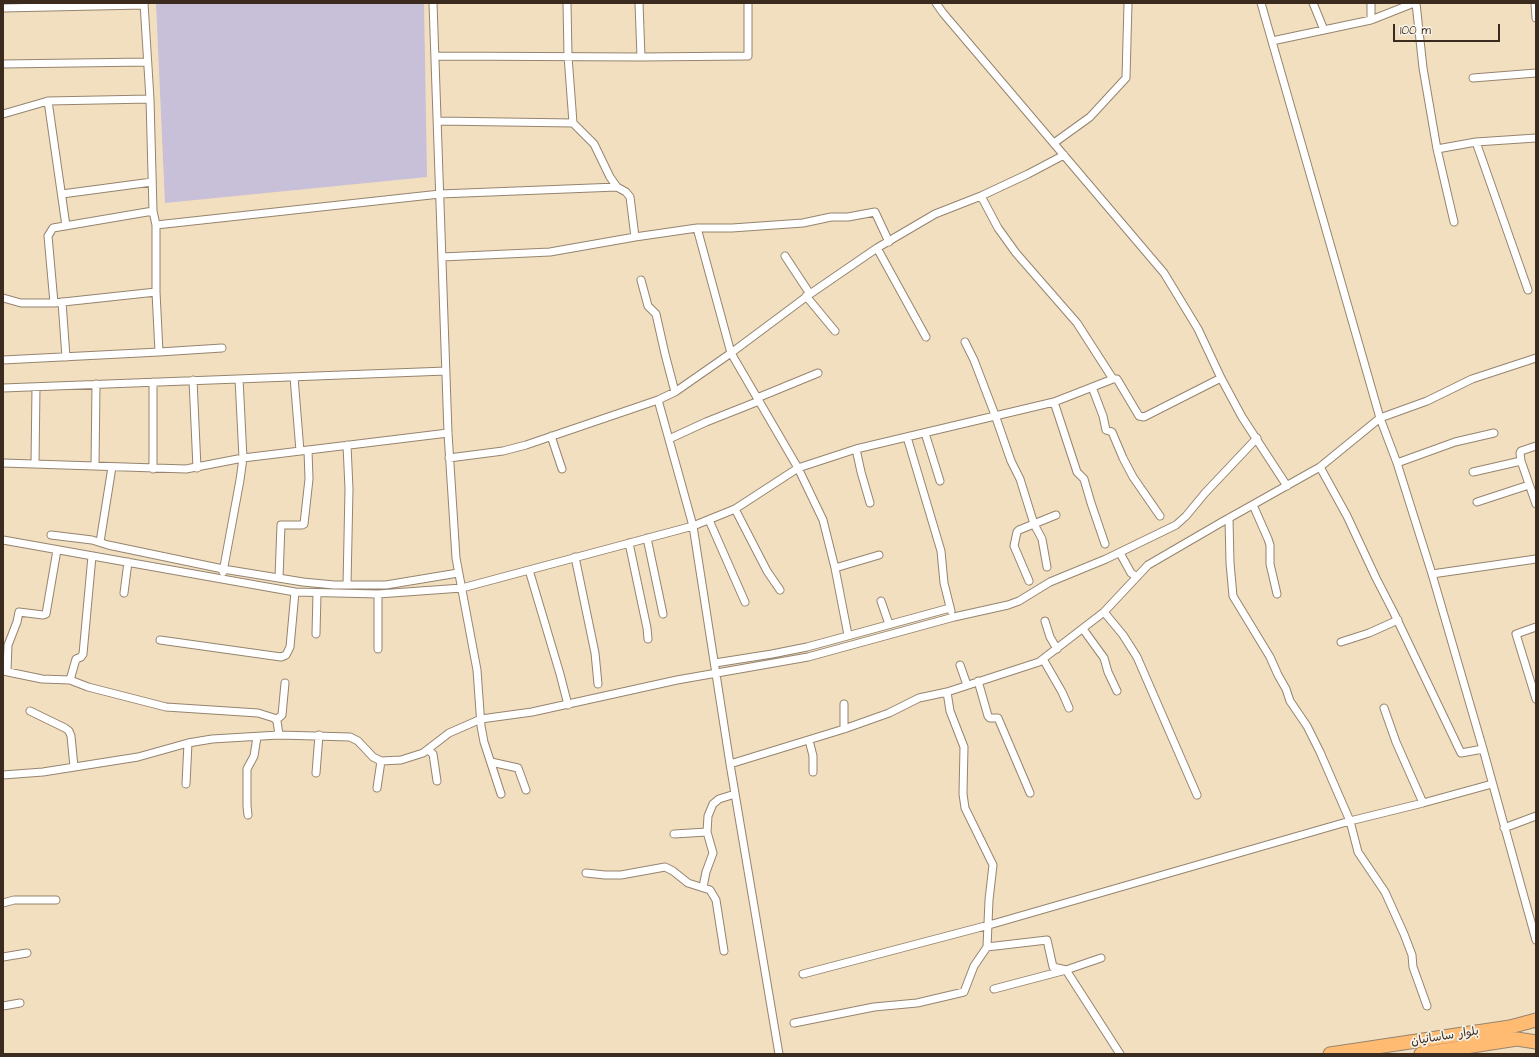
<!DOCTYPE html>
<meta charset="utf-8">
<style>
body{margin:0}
#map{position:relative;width:1539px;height:1057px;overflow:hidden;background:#f1dfc0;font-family:"Architects Daughter",sans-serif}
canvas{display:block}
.frame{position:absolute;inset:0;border:4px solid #3b2a1e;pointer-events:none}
.scale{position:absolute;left:1393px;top:24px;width:107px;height:18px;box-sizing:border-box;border:2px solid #3b2a1e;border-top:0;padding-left:5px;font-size:12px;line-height:14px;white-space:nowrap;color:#3b2a1e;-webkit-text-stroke:3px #f7f3e8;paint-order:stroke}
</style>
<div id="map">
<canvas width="1539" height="1057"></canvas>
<div class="frame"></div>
<div class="scale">100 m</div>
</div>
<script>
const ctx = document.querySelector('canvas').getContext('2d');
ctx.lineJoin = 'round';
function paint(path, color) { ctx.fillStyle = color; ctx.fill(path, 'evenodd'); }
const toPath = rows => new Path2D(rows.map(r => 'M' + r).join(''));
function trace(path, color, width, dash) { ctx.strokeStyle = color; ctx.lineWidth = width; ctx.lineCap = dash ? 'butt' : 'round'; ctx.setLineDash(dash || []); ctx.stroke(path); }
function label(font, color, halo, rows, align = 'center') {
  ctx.font = font + ' "Architects Daughter","Playpen Sans Arabic",sans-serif'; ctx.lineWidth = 3.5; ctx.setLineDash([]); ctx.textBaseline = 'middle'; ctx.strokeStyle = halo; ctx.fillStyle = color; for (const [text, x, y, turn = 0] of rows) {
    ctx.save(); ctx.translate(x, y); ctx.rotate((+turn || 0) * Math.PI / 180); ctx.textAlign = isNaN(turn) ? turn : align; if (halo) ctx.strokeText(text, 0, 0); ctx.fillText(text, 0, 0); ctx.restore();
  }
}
const industrial = toPath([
 [156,3,424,3,427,177,165,203]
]);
const street = toPath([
 [144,3,150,99,153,211,156,225,156,292,159,352],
 [433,3,448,433,456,558,477,670,481,726,484,742,501,794],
 [567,3,568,56,573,123,594,144,610,177,617,187,626,192,630,197,635,237],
 [639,3,641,57],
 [936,3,943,13,1164,273,1198,329,1221,378,1242,417,1287,486],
 [1261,3,1380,418,1397,463,1432,574,1483,749,1536,940],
 [1313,3,1324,30],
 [1371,3,1371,20],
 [1416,3,1423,68,1437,149,1476,142,1536,138],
 [1535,3,1536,18],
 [3,8,144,5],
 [1272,41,1371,20,1414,3],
 [435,56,641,57,748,56,748,3],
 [3,64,147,62],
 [1473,78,1536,73],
 [48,101,66,226],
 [3,114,48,101,150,99],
 [438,121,573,123],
 [1476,142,1528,290],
 [1054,143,1090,117,1126,78,1128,3],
 [1437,149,1454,222],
 [62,194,152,182],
 [981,196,998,228,1016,253,1077,323,1113,379],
 [156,225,440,194,617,187],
 [697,228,731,353,798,468,823,520,835,568,848,635],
 [877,248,926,337],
 [785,256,810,294],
 [442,257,550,252,635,237,697,228,732,228,803,223,831,217,848,217,875,212,889,242],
 [641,280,648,306,656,314,665,354,675,392],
 [806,296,835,331],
 [3,298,21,303,54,303,156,292],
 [62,302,66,357],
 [54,303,48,236,53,228,153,211],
 [965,342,974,360,995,415,1011,461,1020,479,1034,524,1042,539,1047,567],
 [3,360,159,352,222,348],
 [294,377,300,451],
 [193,380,197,468],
 [1092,387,1103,416,1106,430,1112,432,1123,458,1133,477,1160,516],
 [3,388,446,371],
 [757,398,818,373],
 [658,400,693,526,730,764,779,1054],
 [1054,402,1077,472,1084,479,1091,503,1105,544],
 [925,433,940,481],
 [551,436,562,469],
 [907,437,941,551,944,583,951,611],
 [669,439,706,422,759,401],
 [1536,446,1521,451,1520,453,1521,461,1536,504],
 [856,449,861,472,870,503],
 [449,458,503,451,526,445,658,400,675,392,731,353,810,294,877,248,935,214,981,196,1028,174,1064,155],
 [3,463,186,469,243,458,448,433],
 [1397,463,1455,442,1494,433],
 [35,464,36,387],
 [95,466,96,384],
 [1320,467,1347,516,1376,578,1393,611,1461,753,1483,749],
 [153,469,153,382],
 [1473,472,1521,461],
 [1477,502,1529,485],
 [1253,505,1268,539,1270,545,1270,564,1277,594],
 [735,509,767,571,780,590],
 [1229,518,1230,563,1233,596,1270,657,1278,675,1286,689,1290,701,1307,726,1320,752,1350,821,1358,852,1385,892,1404,934,1412,955,1413,967,1427,1006],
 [709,520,745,602],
 [51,535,92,540,108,545,223,569,303,582,334,585,386,585,458,573],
 [647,538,663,614],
 [3,540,295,592,378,594,462,588,693,526,735,509,798,468,856,449,1054,402,1113,379,1117,379,1139,416,1144,417,1221,378],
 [100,542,112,467],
 [629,543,647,628,648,639],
 [1120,553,1131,573,1137,577],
 [575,557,595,653,598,684],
 [835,568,879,555],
 [529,570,560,674,568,705],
 [223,572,240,480,243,458,239,379],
 [1432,574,1536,559],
 [279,578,281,525,302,525,304,524,309,479,308,450],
 [1029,581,1014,546,1017,532,1019,530,1056,515],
 [347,585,349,489,347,445],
 [124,593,128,562],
 [378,594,378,649],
 [881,601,889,624],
 [1104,612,1123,635,1137,657,1197,795],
 [1045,621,1050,637,1057,649],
 [1536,627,1516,634,1536,699],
 [1083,629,1104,658,1108,672,1117,691],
 [316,634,317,594],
 [160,640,281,657,286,655,290,647,295,592],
 [1341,642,1369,633,1398,620],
 [1043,659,1062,692,1069,708],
 [715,663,772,654,807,647,950,608],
 [960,665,967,685],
 [3,671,42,679,70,680,88,687,166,707,258,713,274,718,277,721,279,735],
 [7,671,8,645,17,622,19,612,43,615,46,614,57,550],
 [70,680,76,659,81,657,83,654,92,556],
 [978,681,988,716,990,718,998,718,1030,793],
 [1384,708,1396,742,1423,803],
 [30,711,65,728,69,731,71,736,74,767],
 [276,720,282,715,285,683],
 [844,729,844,704],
 [809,740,813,756,813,772],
 [428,750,433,754,437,781],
 [491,762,518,768,526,790],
 [730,764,844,729,889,713,919,698,947,692,1039,662,1104,612,1148,565,1222,522,1320,467,1380,418,1427,401,1472,379,1536,358],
 [316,773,319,735],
 [3,775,43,772,138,757,188,743,212,739,279,735,350,737,358,741,373,757,381,761,401,760,423,753,449,733,481,719,532,712,677,680,808,657,954,617,1008,605,1019,601,1050,582,1106,559,1176,525,1186,516,1205,493,1257,438],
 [186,784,188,743],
 [377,788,381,761],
 [248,815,247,806,247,769,254,756,257,737],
 [1504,828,1536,816],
 [674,834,707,832],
 [586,873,605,875,621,875,665,867,673,871,688,883,710,890,716,900,724,951],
 [703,887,706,872,713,853,707,832,708,816,713,804,719,799,735,794],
 [3,903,14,900,56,900],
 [987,947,1047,940,1053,967,1066,970,1120,1054],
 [3,957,27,953],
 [803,974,989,925,1350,821,1423,803,1492,784],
 [994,989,1066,970,1101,958],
 [3,1006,20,1003],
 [794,1023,874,1007,917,1003,964,992,974,966,987,947,989,900,993,865,965,808,963,794,964,747,950,711,947,692]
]);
const highway = toPath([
 [1330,1054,1510,1027,1536,1020],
 [1421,1054,1517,1039,1536,1042]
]);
const streetNames = [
 ["بلوار ساسانیان",1445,1037,-9]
];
paint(industrial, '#c8bfd8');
trace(street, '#96846f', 9);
trace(highway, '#96846f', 15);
trace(street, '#fff', 7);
trace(highway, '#ffbb71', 13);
label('12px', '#3b2a1e', '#f7f3e8', streetNames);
</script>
